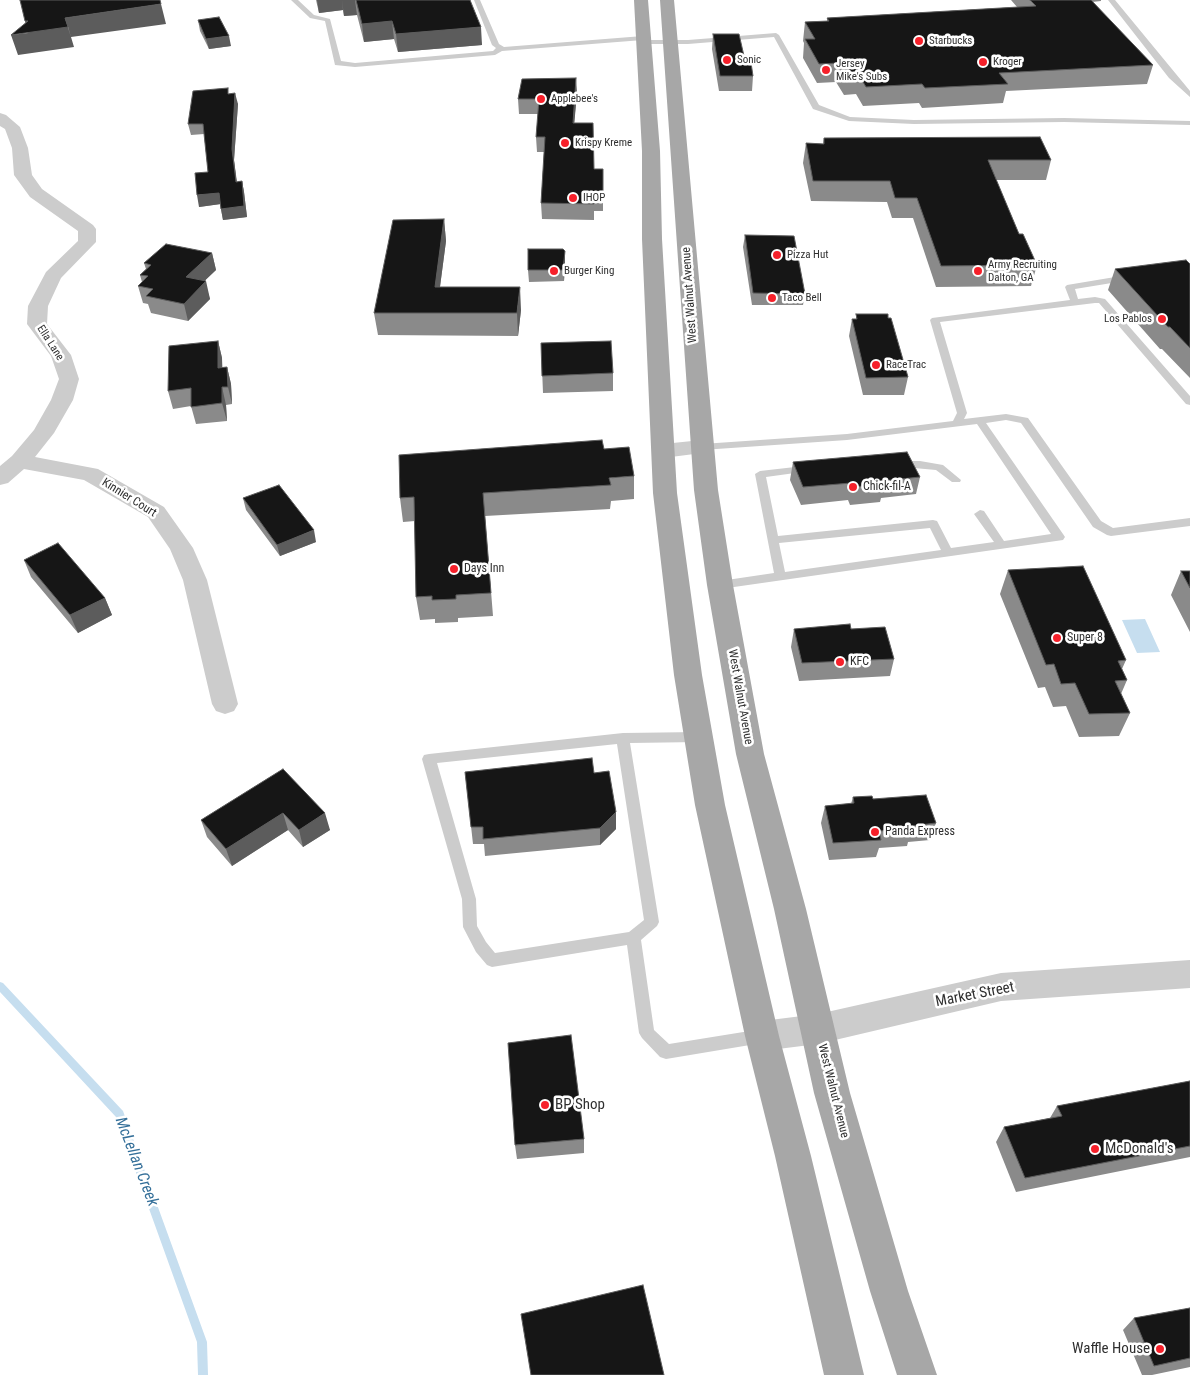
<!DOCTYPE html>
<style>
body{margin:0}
canvas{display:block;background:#fff}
</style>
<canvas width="1190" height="1375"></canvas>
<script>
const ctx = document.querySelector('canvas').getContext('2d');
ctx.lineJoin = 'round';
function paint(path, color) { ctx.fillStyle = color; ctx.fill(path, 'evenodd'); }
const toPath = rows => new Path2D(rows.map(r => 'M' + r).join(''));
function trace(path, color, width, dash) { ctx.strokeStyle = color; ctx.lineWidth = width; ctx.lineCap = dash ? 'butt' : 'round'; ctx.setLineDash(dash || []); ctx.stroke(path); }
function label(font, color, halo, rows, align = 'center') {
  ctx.font = font + ' "Roboto Condensed",sans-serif'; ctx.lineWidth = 5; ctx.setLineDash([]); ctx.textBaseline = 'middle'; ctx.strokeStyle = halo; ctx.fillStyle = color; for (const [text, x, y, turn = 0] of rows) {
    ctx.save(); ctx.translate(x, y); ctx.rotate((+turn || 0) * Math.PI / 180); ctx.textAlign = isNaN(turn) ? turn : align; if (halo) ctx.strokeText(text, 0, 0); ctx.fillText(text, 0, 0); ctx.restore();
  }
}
const water = toPath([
 [1145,619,1160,652,1137,653,1122,620]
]);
const stream = toPath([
 [0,982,3,983,123,1111,207,1342,208,1375,198,1375,197,1342,116,1117,0,992,0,982]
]);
const lane = toPath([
 [291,0,298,0,314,15,330,19,341,61,355,63,493,51,496,48,492,45,474,0,480,0,499,44,504,47,643,36,647,38,643,40,502,51,495,55,355,67,335,65,325,21,310,18,291,0],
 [1108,0,1115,0,1190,91,1190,97,1169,78,1108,0],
 [776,33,779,35,819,105,850,117,914,120,1064,118,1190,121,1190,125,1064,122,914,124,849,121,813,109,774,37,688,44,644,44,640,42,644,40,688,40,776,33],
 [1127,275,1130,276,1130,280,1075,289,1078,299,1095,297,1105,299,1190,396,1190,405,1186,404,1099,303,1095,303,940,322,967,413,964,419,1006,414,1028,418,1101,521,1113,528,1190,518,1190,526,1111,536,1107,535,1093,527,1021,423,1006,420,986,423,1063,534,1065,537,1063,540,720,589,716,588,714,585,720,581,774,573,755,474,760,471,795,467,800,470,795,473,766,477,778,536,933,520,937,521,951,548,994,542,974,514,980,510,984,511,1004,541,1051,534,977,424,847,440,702,450,697,447,702,444,847,434,953,421,957,413,930,320,932,318,1070,300,1065,287,1067,285,1127,275],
 [930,528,941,550,785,572,779,543,930,528],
 [896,461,920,461,943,465,961,480,960,482,952,482,936,470,892,466,891,464,892,462,896,461],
 [699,732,704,733,705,737,704,741,699,742,630,743,659,922,657,926,641,940,654,1030,669,1044,762,1029,767,1031,770,1036,767,1041,762,1043,666,1059,660,1057,642,1038,639,1033,627,945,492,967,487,965,476,952,463,927,462,899,422,759,424,755,429,754,623,733,699,732],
 [617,744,644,920,629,932,495,953,486,942,477,926,476,899,437,763,617,744]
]);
const street = toPath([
 [0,113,6,115,20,127,28,148,32,175,42,189,93,225,96,229,96,242,61,278,48,306,47,324,71,355,79,379,73,400,54,433,35,457,98,469,164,507,193,548,207,580,238,704,234,711,225,714,216,711,212,704,183,580,170,549,148,517,84,480,24,469,8,483,0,485,0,466,12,456,34,430,51,400,59,379,51,356,27,324,28,306,46,272,78,241,78,231,30,197,14,175,12,148,5,129,0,126,0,113],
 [702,440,710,442,713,447,710,452,663,458,655,456,652,451,655,446,663,444,702,440],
 [1190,960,1190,988,1001,1001,818,1044,762,1051,751,1047,746,1036,751,1025,762,1021,818,1014,1001,973,1190,960]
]);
const primary = toPath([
 [634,0,648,0,660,151,662,239,677,493,702,675,725,805,779,1036,811,1156,864,1375,824,1375,775,1156,745,1036,695,805,674,675,653,493,642,239,642,151,634,0],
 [660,0,674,0,718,490,733,585,764,754,806,909,850,1093,908,1291,937,1375,897,1375,870,1291,814,1093,774,909,736,754,707,585,694,490,660,0]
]);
const wall = toPath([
 [316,0,470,0,482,45,398,52,394,39,364,42,357,15,344,16,343,10,319,13],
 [1011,0,1101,0,1101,1,1092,2,1153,65,1147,84,1006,91,1003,103,922,108,919,103,863,106,856,94,844,95,836,82,817,83,803,58,804,43,803,41,805,22,827,21,827,18,1017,7],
 [198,20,231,46,209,49,200,31],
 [713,34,744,56,753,76,752,91,719,91,712,49],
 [577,93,574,123,594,169,603,196,603,211,594,211,594,220,542,219,541,203,544,152,537,152,536,137,538,114,519,114,518,99],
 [229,94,238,104,234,160,237,182,242,181,244,192,247,217,223,220,220,204,199,207,208,172,204,134,191,135,188,124],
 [824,138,1051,160,1046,180,996,180,1019,234,1037,265,1031,286,936,287,913,218,892,218,887,202,811,201,803,163,806,143,823,144],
 [444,219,446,241,440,287,521,310,518,336,378,335,374,313],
 [745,235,805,294,803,305,752,305,743,247],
 [565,251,565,262,564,281,529,282,528,270],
 [212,253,216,270,204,281,210,299,188,321,151,313,148,304,143,303,138,286,142,282,140,275,146,269,144,263],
 [1190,264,1190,378,1162,349,1160,349,1108,290,1115,269],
 [856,314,888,318,908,377,904,395,863,395,849,336,852,319,856,319],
 [218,341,222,358,222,368,227,367,231,384,232,404,226,405,227,421,196,424,191,406,173,409,168,391],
 [541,343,613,373,613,391,543,393],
 [793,462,920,477,916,494,881,498,880,502,850,505,848,500,801,505,790,480],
 [634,476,634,499,611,501,610,509,485,516,493,616,458,618,458,622,435,623,435,619,420,620,416,597,415,521,403,522,400,498],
 [243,498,316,542,280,556,246,510],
 [24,560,105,598,112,615,78,633,31,577],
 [1008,570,1126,660,1122,669,1127,680,1121,694,1130,713,1119,736,1079,737,1066,706,1053,707,1045,687,1038,688,1000,594],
 [1181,571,1190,571,1190,632,1171,595],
 [794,629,894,659,890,676,799,681,791,647],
 [283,769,330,830,303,847,288,830,232,866,207,837,201,820],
 [465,772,616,829,600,845,485,856,484,844,473,844],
 [853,797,873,799,936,823,930,840,908,842,907,846,879,848,876,857,829,860,821,823,825,806,851,804],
 [1190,1081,1190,1157,1016,1192,996,1142,1004,1127,1050,1118,1057,1106],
 [584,1139,584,1153,517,1159,515,1145],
 [1190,1308,1190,1367,1152,1375,1142,1375,1123,1330,1134,1318]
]);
const shadedWall = toPath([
 [317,0,342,0,343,10,319,13],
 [342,0,355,0,357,15,344,16],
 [161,4,166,24,71,37,65,18],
 [25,21,28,21,68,27,74,47,18,55,11,35,28,33],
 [392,21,394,39,364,42,362,24],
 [481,27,482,45,398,52,396,34],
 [229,36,231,46,209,49,206,39],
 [576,78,577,93,573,138,573,123],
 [235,93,238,104,234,160,238,193,236,182,232,149],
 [242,181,244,192,247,217,223,220,221,209],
 [219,193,221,204,199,207,197,195],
 [444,219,446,241,437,309,435,287],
 [565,251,565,262,564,281,563,270],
 [212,253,216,270,190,295,186,277],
 [206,281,210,299,188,321,184,304],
 [520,287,521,310,518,336,517,313],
 [218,341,222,358,223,385,218,368],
 [227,367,231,384,232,404,228,387],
 [222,387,226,405,227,421,222,403],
 [314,530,316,542,280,556,277,545],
 [105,598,112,615,78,633,70,615],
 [616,812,616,829,600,845,600,828],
 [283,813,288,830,232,866,226,849],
 [325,813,330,830,303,847,299,830]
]);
const building = toPath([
 [20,0,160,0,161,4,65,18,68,27,11,35,28,21,25,21,20,0],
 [356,0,470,0,481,27,396,34,392,21,362,24,356,0],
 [1030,0,1091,0,1153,65,999,73,1008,84,925,88,922,84,866,87,859,75,846,76,839,63,819,64,805,39,815,39,805,22,829,21,827,18,1036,6,1030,0],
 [219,17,229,36,206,39,198,20,219,17],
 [713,34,739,34,744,56,750,56,753,76,720,76,713,34],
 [576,78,573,123,593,123,594,169,603,169,603,196,593,196,594,204,541,203,545,137,536,137,539,99,518,99,522,79,576,78],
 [228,88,228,94,235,93,232,149,236,182,242,181,244,206,221,209,219,193,197,195,195,173,208,172,203,124,188,124,193,91,228,88],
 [1040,137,1051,160,988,160,1019,234,1023,234,1037,265,941,266,917,198,895,198,890,181,813,181,806,143,824,144,824,138,1040,137],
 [444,219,435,287,520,287,517,313,374,313,393,220,444,219],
 [745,235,794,236,805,294,753,293,745,235],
 [166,244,212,253,186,277,206,281,184,304,146,296,153,289,138,286,148,276,140,275,151,265,144,263,166,244],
 [528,249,563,249,565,251,563,270,528,270,528,249],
 [1186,260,1190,264,1190,348,1170,327,1168,327,1115,269,1186,260],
 [856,314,888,314,888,318,891,318,908,377,866,378,852,319,857,319,856,314],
 [218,341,218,368,227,367,228,387,222,387,222,403,191,407,191,388,168,391,169,346,218,341],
 [611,341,613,373,542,376,541,343,611,341],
 [602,440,604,449,629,447,634,476,609,478,611,485,483,493,491,593,456,595,456,599,432,600,432,596,416,597,414,497,400,498,399,455,602,440],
 [907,452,920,477,882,481,884,484,853,487,851,483,803,487,793,462,907,452],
 [279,485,314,530,277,545,243,498,279,485],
 [58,543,105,598,70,615,24,560,58,543],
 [1083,566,1126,660,1118,661,1127,680,1115,681,1130,713,1089,714,1075,683,1061,684,1054,664,1046,665,1008,570,1083,566],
 [1181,571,1190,571,1190,588,1181,571],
 [850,624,851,629,885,627,894,659,802,663,794,629,850,624],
 [592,758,594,773,609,771,616,812,600,828,483,839,483,827,471,827,465,772,592,758],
 [283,769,325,813,299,830,283,813,226,849,201,820,283,769],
 [926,795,936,823,911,826,912,829,879,831,881,840,833,843,825,806,854,803,853,797,872,796,873,799,926,795],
 [571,1035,584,1139,515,1145,508,1043,571,1035],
 [1190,1081,1190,1146,1025,1178,1004,1127,1062,1116,1057,1106,1190,1081],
 [643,1285,664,1375,531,1375,521,1314,643,1285],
 [1190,1308,1190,1358,1154,1366,1134,1318,1190,1308]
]);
const markers = [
 [919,41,5,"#f6202a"],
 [727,60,5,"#f6202a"],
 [983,62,5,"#f6202a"],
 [826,70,5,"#f6202a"],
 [541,99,5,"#f6202a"],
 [565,143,5,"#f6202a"],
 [573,198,5,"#f6202a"],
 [777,255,5,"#f6202a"],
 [554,271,5,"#f6202a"],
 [978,271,5,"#f6202a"],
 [772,298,5,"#f6202a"],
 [1162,319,5,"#f6202a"],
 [876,365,5,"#f6202a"],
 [853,487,5,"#f6202a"],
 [454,569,5,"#f6202a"],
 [1057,638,5,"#f6202a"],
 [840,662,5,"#f6202a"],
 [875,832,5,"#f6202a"],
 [545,1105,5,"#f6202a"],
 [1095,1149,5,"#f6202a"],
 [1160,1349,5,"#f6202a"]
];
const farPoinames = [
 ["Starbucks",929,41],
 ["Sonic",737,60],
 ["Kroger",993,62],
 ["Jersey",836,64],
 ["Mike's Subs",836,77],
 ["Applebee's",551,99],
 ["Krispy Kreme",575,143],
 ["IHOP",583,198],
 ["Pizza Hut",787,255],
 ["Army Recruiting",988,265],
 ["Dalton, GA",988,278],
 ["Burger King",564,271],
 ["Taco Bell",782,298],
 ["Los Pablos",1152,319,"right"],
 ["RaceTrac",886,365]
];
const farStreetnames = [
 ["Ella Lane",50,343,57]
];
const streetNames = [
 ["West Walnut Avenue",690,295,-94],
 ["Kinnier Court",129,498,32],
 ["West Walnut Avenue",740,697,80],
 ["West Walnut Avenue",833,1091,76]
];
const poiNames = [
 ["Chick-fil-A",863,487],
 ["Days Inn",464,569],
 ["Super 8",1067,638],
 ["KFC",850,662],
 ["Panda Express",885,832]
];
const nearStreetnames = [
 ["Market Street",975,995,-11]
];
const nearPoinames = [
 ["BP Shop",555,1105],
 ["McDonald's",1105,1149],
 ["Waffle House",1150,1349,"right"]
];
const nearWaternames = [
 ["McLellan Creek",136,1162,69]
];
paint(water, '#c6deef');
paint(stream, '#c6deef');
paint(lane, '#ccc');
paint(street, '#ccc');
paint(primary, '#a7a7a7');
paint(wall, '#8a8a8a');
paint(shadedWall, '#5c5c5c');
paint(building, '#161616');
trace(building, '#5c5c5c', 1);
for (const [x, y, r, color] of markers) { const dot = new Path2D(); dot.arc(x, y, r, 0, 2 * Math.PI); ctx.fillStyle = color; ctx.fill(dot); trace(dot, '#fff', 2); }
label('11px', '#2f2f2f', '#fff', farPoinames, 'left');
label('11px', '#2f2f2f', '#fff', farStreetnames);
label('12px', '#2f2f2f', '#fff', streetNames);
label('12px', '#2f2f2f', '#fff', poiNames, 'left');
label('15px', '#2f2f2f', '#fff', nearStreetnames);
label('15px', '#2f2f2f', '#fff', nearPoinames, 'left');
label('italic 16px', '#346f99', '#fff', nearWaternames);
</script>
